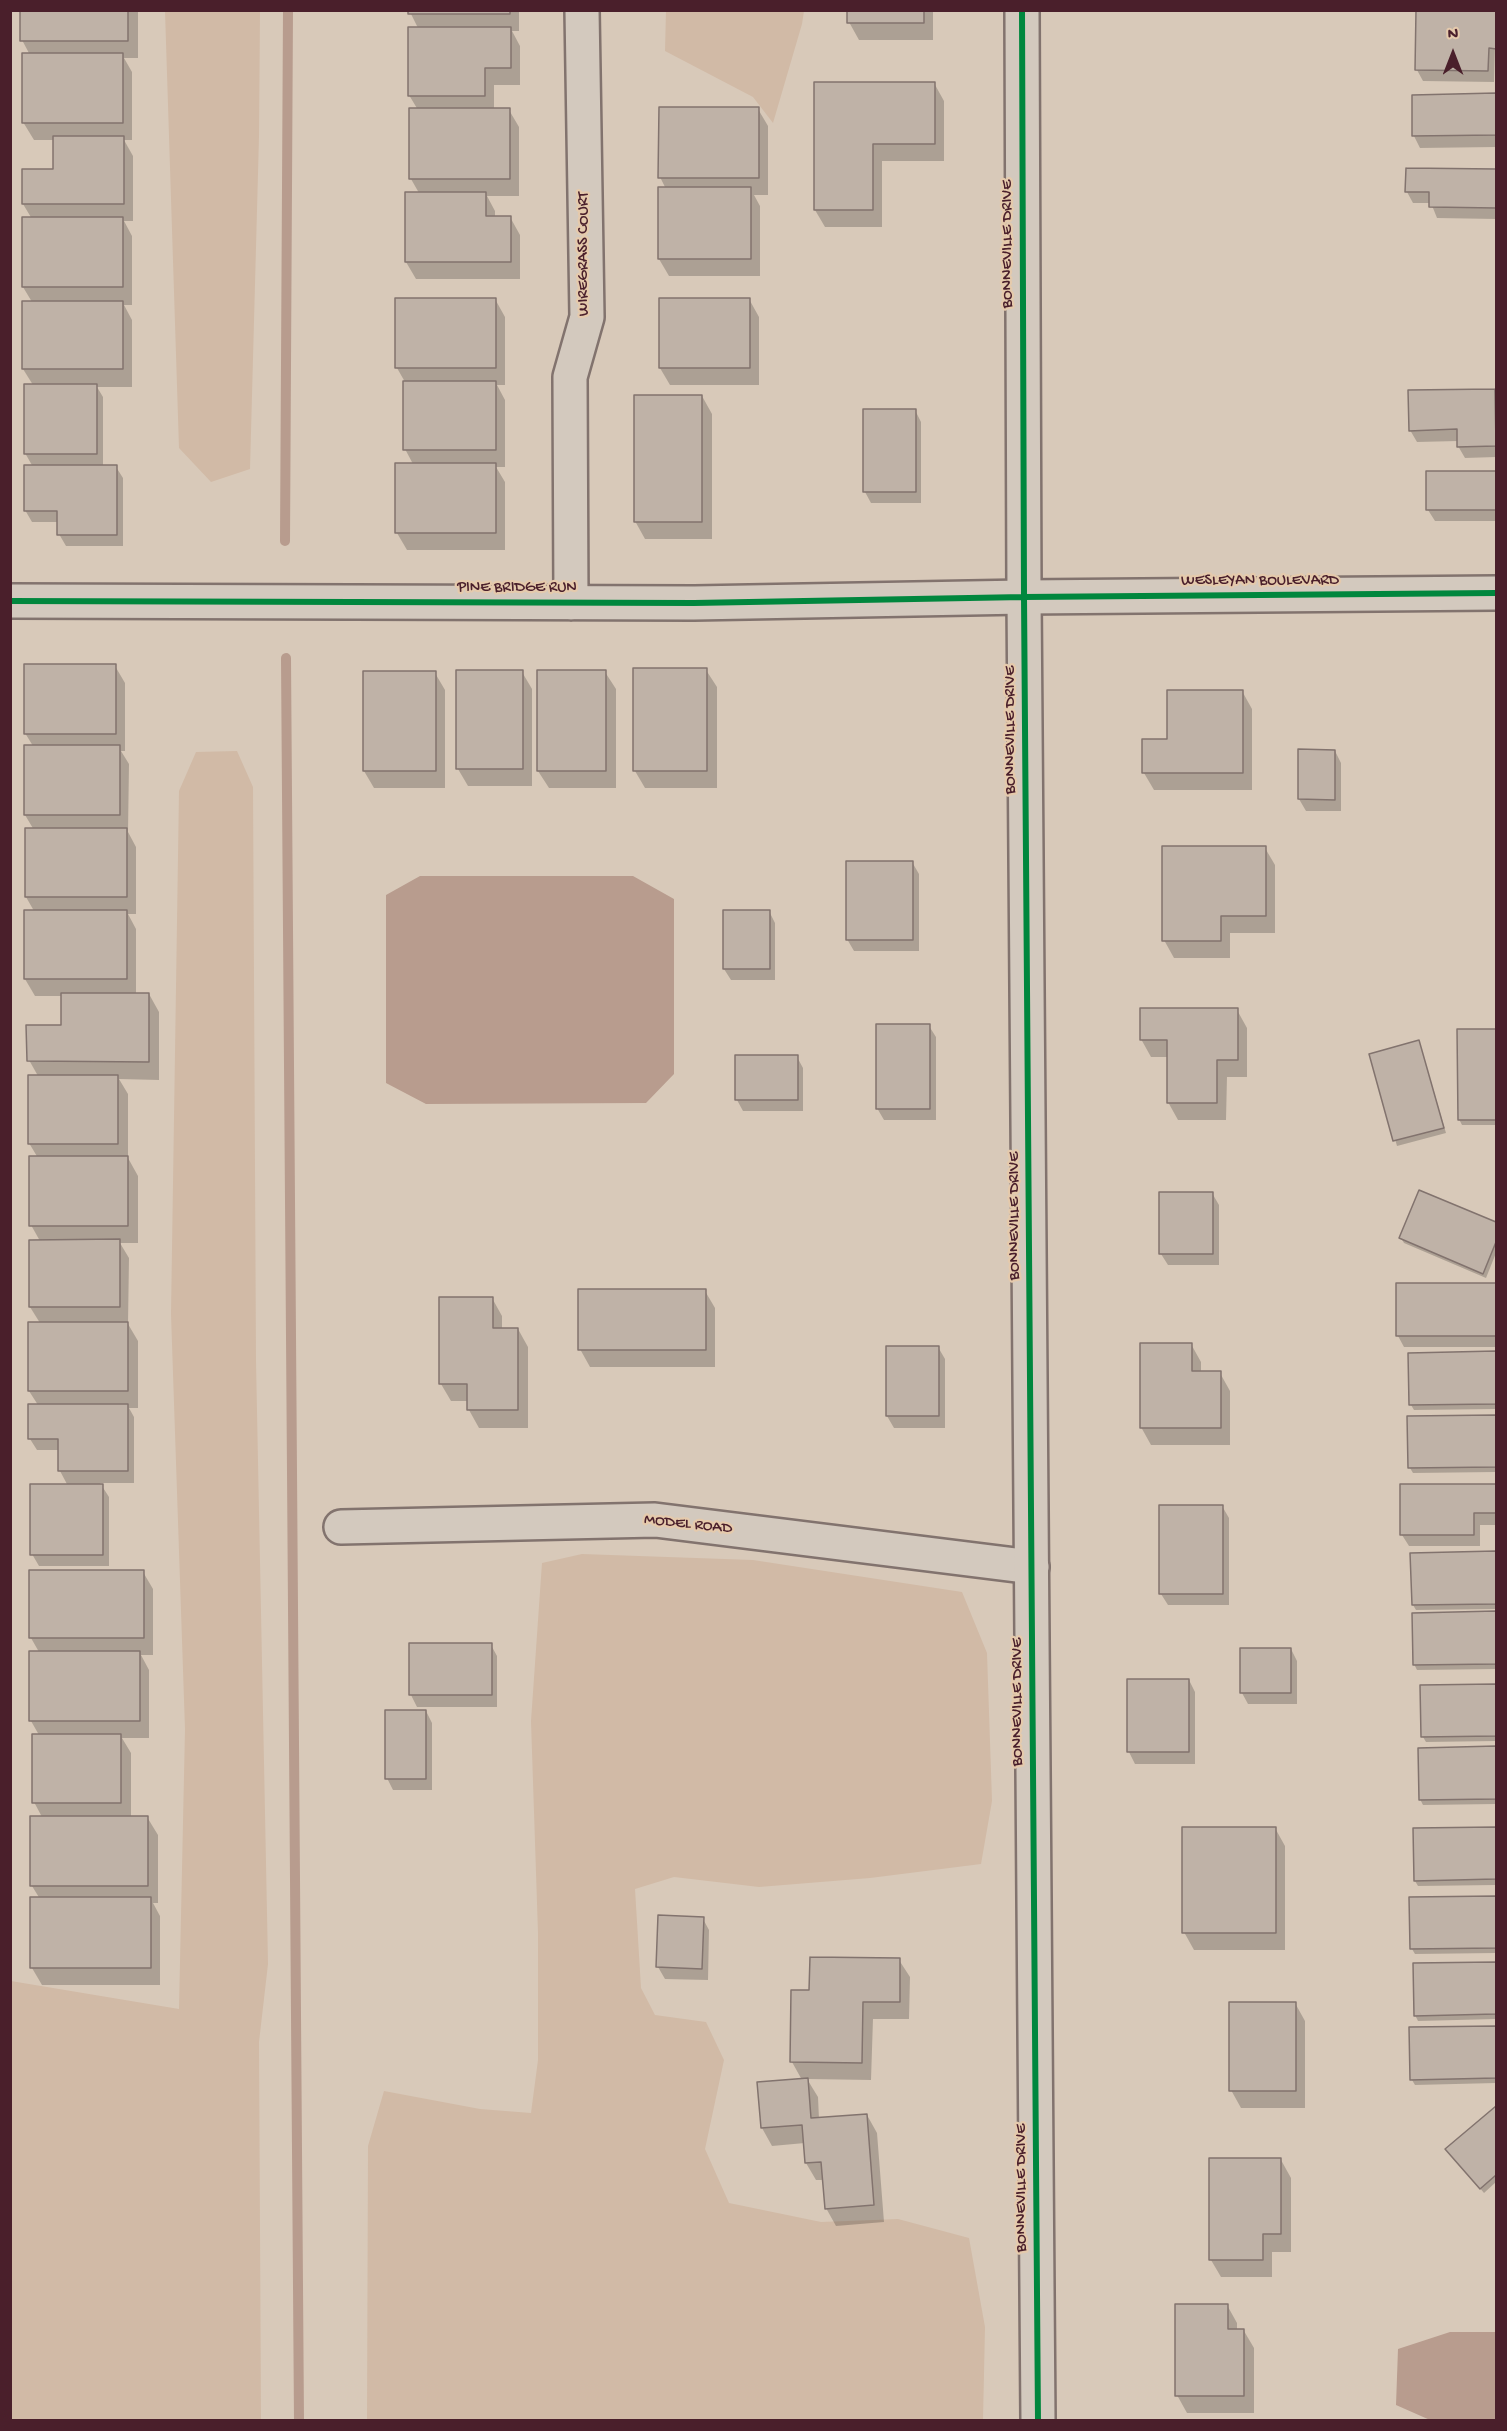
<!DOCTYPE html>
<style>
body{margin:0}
#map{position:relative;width:1507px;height:2431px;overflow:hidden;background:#d8c9b9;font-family:"Gochi Hand",sans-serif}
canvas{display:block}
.frame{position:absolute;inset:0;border:12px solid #4a1f2b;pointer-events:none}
.north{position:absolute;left:1423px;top:24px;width:60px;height:60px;-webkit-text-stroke:4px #e5caac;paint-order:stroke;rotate:0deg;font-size:16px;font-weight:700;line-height:24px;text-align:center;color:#4a1f2b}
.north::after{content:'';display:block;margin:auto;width:21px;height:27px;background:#4a1f2b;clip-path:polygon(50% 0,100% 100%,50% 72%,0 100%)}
</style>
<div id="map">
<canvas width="1507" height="2431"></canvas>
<div class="frame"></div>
<div class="north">N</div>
</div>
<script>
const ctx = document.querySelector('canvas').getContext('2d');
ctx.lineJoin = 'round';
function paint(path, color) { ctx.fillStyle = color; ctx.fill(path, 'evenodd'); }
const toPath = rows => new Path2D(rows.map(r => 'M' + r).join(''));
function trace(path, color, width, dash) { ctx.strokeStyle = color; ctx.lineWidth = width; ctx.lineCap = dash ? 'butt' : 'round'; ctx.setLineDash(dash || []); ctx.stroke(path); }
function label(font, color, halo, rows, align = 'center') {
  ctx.font = font + ' "Gochi Hand",sans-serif'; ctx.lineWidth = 4.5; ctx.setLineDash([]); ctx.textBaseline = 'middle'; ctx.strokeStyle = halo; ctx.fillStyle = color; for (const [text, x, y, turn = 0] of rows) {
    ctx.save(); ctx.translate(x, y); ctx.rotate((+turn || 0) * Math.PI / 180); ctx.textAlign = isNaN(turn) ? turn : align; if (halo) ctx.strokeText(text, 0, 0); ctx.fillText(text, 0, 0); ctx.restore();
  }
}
const green = toPath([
 [165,11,260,11,259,136,250,469,211,482,179,448],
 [666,11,804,11,802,24,773,123,753,97,665,51],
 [237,751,253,787,256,1361,268,1964,259,2042,261,2420,11,2420,11,1981,179,2009,185,1729,171,1314,179,791,196,752],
 [582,1554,753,1560,962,1592,987,1653,992,1801,981,1864,870,1878,759,1887,674,1877,635,1889,641,1988,655,2015,706,2022,724,2060,705,2149,729,2203,821,2222,898,2219,969,2238,985,2327,983,2420,367,2420,368,2146,384,2091,480,2109,531,2113,538,2060,538,1933,531,1721,542,1563]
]);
const water = toPath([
 [420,876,633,876,674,899,674,1074,646,1103,426,1104,386,1083,386,895],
 [1450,2332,1496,2332,1496,2420,1430,2420,1396,2405,1398,2349]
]);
const shadow = toPath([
 [22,10,138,10,138,58,124,58,132,72,132,140,124,140,133,156,133,221,124,221,132,236,132,305,124,305,132,320,132,387,97,387,103,397,103,467,116,467,123,478,123,546,66,546,59,534,59,522,32,522,25,510,33,467,25,453,33,385,23,369,23,302,32,302,23,287,32,219,23,204,55,171,55,140,34,140,23,122,30,55,22,40],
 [409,10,519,10,519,31,512,31,520,46,520,85,494,85,494,110,509,110,519,127,519,196,487,196,495,211,495,217,510,217,520,235,520,279,416,279,406,262,419,193,411,179,418,110,409,95,418,28],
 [849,10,933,10,933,40,859,40,849,22],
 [1418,10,1496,11,1494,82,1423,81,1417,70],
 [815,83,934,83,944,101,944,161,882,161,882,227,825,227,815,210],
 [1496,95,1496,147,1420,148,1414,136,1413,96],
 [758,109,768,126,768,195,754,195,760,206,760,276,669,276,659,259,666,189,660,177],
 [1495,170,1496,219,1437,218,1431,203,1413,203,1407,192],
 [495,299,505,317,505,385,497,385,505,400,505,467,496,467,505,482,505,550,407,550,397,533,413,464,405,449,405,382,397,368],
 [749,299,759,317,759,385,670,385,660,368],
 [1494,390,1496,394,1496,457,1465,458,1458,446,1458,441,1417,442,1410,430],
 [702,396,712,414,712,539,645,539,635,521],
 [915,410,921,422,921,503,871,503,865,492],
 [1495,472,1496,521,1435,521,1428,510],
 [115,666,125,683,125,751,121,751,129,764,128,832,136,847,136,914,128,914,136,929,136,994,149,994,159,1012,159,1080,119,1079,128,1094,128,1158,138,1176,138,1243,120,1243,129,1258,128,1324,138,1341,138,1408,129,1408,134,1417,134,1483,100,1483,109,1497,109,1566,39,1566,32,1554,68,1486,60,1471,60,1450,37,1450,30,1439,38,1405,29,1391,40,1323,30,1307,40,1241,31,1225,38,1158,29,1143,38,1076,29,1060,63,1026,62,996,35,996,25,979,34,911,26,897,34,830,25,815,33,746,25,733],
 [706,670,717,687,717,788,645,788,635,771],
 [522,672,532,689,532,786,468,786,458,769],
 [605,672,616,689,616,788,549,788,538,771],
 [435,673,445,690,445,788,374,788,364,771],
 [1242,691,1252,709,1252,790,1154,790,1144,773,1168,740],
 [1300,751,1335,751,1341,763,1341,811,1306,811,1299,799],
 [1265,848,1275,865,1275,933,1230,933,1230,958,1174,958,1164,940],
 [912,862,919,874,919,951,854,951,847,939],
 [769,911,775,923,775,980,731,980,724,969],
 [1237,1010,1247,1028,1247,1077,1227,1077,1226,1120,1178,1120,1168,1102,1169,1057,1151,1057,1141,1039],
 [929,1026,936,1037,936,1120,884,1120,877,1108],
 [1496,1030,1496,1125,1462,1125,1459,1119,1458,1031],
 [1419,1041,1446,1133,1397,1146,1371,1055],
 [797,1057,803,1068,803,1111,743,1111,737,1100],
 [1420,1192,1496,1224,1496,1253,1486,1278,1404,1243,1401,1238],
 [1212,1193,1219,1205,1219,1265,1168,1265,1161,1254],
 [1398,1285,1496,1285,1496,1347,1404,1347,1398,1336],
 [705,1291,715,1308,715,1367,590,1367,580,1349],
 [492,1298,502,1316,502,1329,518,1329,528,1347,528,1428,479,1428,469,1410,469,1401,451,1401,441,1384],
 [1191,1344,1201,1362,1201,1373,1220,1373,1230,1391,1230,1445,1151,1445,1141,1427],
 [938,1347,945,1359,945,1428,894,1428,887,1416],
 [1496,1353,1496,1409,1414,1410,1411,1405,1410,1354],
 [1496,1416,1496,1472,1413,1473,1410,1468,1409,1417],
 [1402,1486,1496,1486,1496,1525,1480,1525,1480,1546,1409,1546,1402,1535],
 [1222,1506,1229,1518,1229,1605,1168,1605,1161,1594],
 [1496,1553,1496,1609,1416,1610,1413,1605,1412,1554],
 [143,1572,153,1589,153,1655,141,1655,149,1670,149,1738,122,1738,131,1753,131,1817,147,1817,158,1835,158,1903,153,1903,160,1916,160,1985,42,1985,32,1968,40,1899,32,1886,42,1817,34,1802,39,1735,31,1721,39,1652,31,1638],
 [1496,1613,1496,1669,1417,1670,1414,1664,1413,1614],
 [411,1645,491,1645,497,1656,497,1707,417,1707,411,1695],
 [1291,1649,1297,1661,1297,1704,1248,1704,1242,1693],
 [1189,1680,1195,1692,1195,1764,1135,1764,1129,1752],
 [1496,1686,1496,1741,1426,1742,1423,1737,1422,1687],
 [426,1711,432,1723,432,1790,393,1790,387,1778],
 [1496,1748,1496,1804,1423,1805,1420,1799,1419,1749],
 [1275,1828,1285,1846,1285,1950,1194,1950,1184,1932],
 [1496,1829,1496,1885,1418,1886,1415,1881,1414,1830],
 [1496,1897,1496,1953,1415,1954,1412,1949,1411,1898],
 [703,1919,709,1930,708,1980,665,1979,658,1967],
 [899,1960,910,1977,909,2019,873,2019,871,2080,807,2079,818,2097,819,2119,867,2115,877,2133,884,2222,836,2226,826,2208,824,2180,816,2180,806,2163,805,2143,772,2146,762,2128,759,2083,802,2080,792,2062,811,1992],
 [1496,1964,1496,2019,1418,2021,1415,2015,1414,1965],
 [1295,2003,1305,2021,1305,2108,1241,2108,1231,2090],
 [1496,2028,1496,2083,1415,2085,1412,2080,1411,2029],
 [1496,2108,1496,2182,1484,2193,1447,2149],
 [1281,2160,1291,2178,1291,2252,1272,2252,1272,2277,1221,2277,1211,2260],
 [1227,2305,1237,2323,1237,2331,1244,2331,1254,2348,1254,2413,1187,2413,1177,2395]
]);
const stream = toPath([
 [285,541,288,10],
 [286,658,299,2420]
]);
const building = toPath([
 [20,10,128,10,128,41,20,41,20,10],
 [408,10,510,10,510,14,408,14,408,10],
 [847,10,924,10,924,23,847,23,847,10],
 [1416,10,1496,10,1496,49,1489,48,1488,71,1415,70,1416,10],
 [408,27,511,27,511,68,485,68,485,96,408,96,408,27],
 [22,53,123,53,123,123,22,123,22,53],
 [814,82,935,82,935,144,873,144,873,210,814,210,814,82],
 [1496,93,1496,135,1412,136,1412,95,1496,93],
 [659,107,759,107,759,178,658,178,659,107],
 [409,108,510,108,510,179,409,179,409,108],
 [53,136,124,136,124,204,22,204,22,169,53,169,53,136],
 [1406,168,1496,169,1496,208,1429,207,1429,192,1405,192,1406,168],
 [658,187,751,187,751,259,658,259,658,187],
 [405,192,486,192,486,216,511,216,511,262,405,262,405,192],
 [22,217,123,217,123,287,22,287,22,217],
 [395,298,496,298,496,368,395,368,395,298],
 [659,298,750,298,750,368,659,368,659,298],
 [22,301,123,301,123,369,22,369,22,301],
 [403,381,496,381,496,450,403,450,403,381],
 [24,384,97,384,97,454,24,454,24,384],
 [1495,389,1496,446,1457,447,1457,429,1409,431,1408,390,1495,389],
 [634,395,702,395,702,522,634,522,634,395],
 [863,409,916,409,916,492,863,492,863,409],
 [395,463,496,463,496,533,395,533,395,463],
 [24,465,117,465,117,535,57,535,57,511,24,511,24,465],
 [1426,471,1496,471,1496,510,1426,510,1426,471],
 [24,664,116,664,116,734,24,734,24,664],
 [633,668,707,668,707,771,633,771,633,668],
 [456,670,523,670,523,769,456,769,456,670],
 [537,670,606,670,606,771,537,771,537,670],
 [363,671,436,671,436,771,363,771,363,671],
 [1167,690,1243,690,1243,773,1142,773,1142,739,1167,739,1167,690],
 [24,745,120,745,120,815,24,815,24,745],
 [1298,749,1335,750,1335,800,1298,799,1298,749],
 [25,828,127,828,127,897,25,897,25,828],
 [1162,846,1266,846,1266,916,1221,916,1221,941,1162,941,1162,846],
 [846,861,913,861,913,940,846,940,846,861],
 [24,910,127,910,127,979,24,979,24,910],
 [723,910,770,910,770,969,723,969,723,910],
 [61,993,149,993,149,1062,27,1061,26,1025,61,1025,61,993],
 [1140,1008,1238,1008,1238,1060,1217,1060,1217,1103,1167,1103,1167,1040,1140,1040,1140,1008],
 [876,1024,930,1024,930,1109,876,1109,876,1024],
 [1457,1029,1496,1029,1496,1120,1458,1120,1457,1029],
 [1419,1040,1444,1128,1393,1141,1369,1054,1419,1040],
 [735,1055,798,1055,798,1100,735,1100,735,1055],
 [28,1075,118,1075,118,1144,28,1144,28,1075],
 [29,1156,128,1156,128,1226,29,1226,29,1156],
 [1419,1190,1496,1222,1496,1242,1483,1274,1399,1238,1419,1190],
 [1159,1192,1213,1192,1213,1254,1159,1254,1159,1192],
 [120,1239,120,1307,29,1307,29,1240,120,1239],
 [1396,1283,1496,1283,1496,1336,1396,1336,1396,1283],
 [578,1289,706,1289,706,1350,578,1350,578,1289],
 [439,1297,493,1297,493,1328,518,1328,518,1410,467,1410,467,1384,439,1384,439,1297],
 [28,1322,128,1322,128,1391,28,1391,28,1322],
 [1140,1343,1192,1343,1192,1371,1221,1371,1221,1428,1140,1428,1140,1343],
 [886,1346,939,1346,939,1416,886,1416,886,1346],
 [1496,1351,1496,1404,1409,1405,1408,1353,1496,1351],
 [28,1404,128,1404,128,1471,58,1471,58,1439,28,1439,28,1404],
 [1496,1415,1496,1467,1408,1468,1407,1416,1496,1415],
 [30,1484,103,1484,103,1555,30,1555,30,1484],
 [1400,1484,1496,1484,1496,1513,1474,1513,1474,1535,1400,1535,1400,1484],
 [1159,1505,1223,1505,1223,1594,1159,1594,1159,1505],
 [1496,1551,1496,1604,1412,1605,1410,1553,1496,1551],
 [29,1570,144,1570,144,1638,29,1638,29,1570],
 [1496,1611,1496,1664,1413,1665,1412,1613,1496,1611],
 [409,1643,492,1643,492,1695,409,1695,409,1643],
 [1240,1648,1291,1648,1291,1693,1240,1693,1240,1648],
 [29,1651,140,1651,140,1721,29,1721,29,1651],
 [1127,1679,1189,1679,1189,1752,1127,1752,1127,1679],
 [1496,1684,1496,1736,1421,1737,1420,1685,1496,1684],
 [385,1710,426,1710,426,1779,385,1779,385,1710],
 [32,1734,121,1734,121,1803,32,1803,32,1734],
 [1496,1746,1496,1799,1419,1800,1418,1748,1496,1746],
 [30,1816,148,1816,148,1886,30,1886,30,1816],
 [1182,1827,1276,1827,1276,1933,1182,1933,1182,1827],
 [1496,1827,1496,1879,1414,1881,1413,1828,1496,1827],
 [1496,1896,1496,1948,1410,1949,1409,1897,1496,1896],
 [30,1897,151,1897,151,1968,30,1968,30,1897],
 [658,1915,704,1917,702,1969,656,1967,658,1915],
 [810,1957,900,1958,900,2002,863,2002,862,2063,790,2062,791,1990,809,1990,810,1957],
 [1496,1962,1496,2014,1414,2016,1413,1963,1496,1962],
 [1229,2002,1296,2002,1296,2091,1229,2091,1229,2002],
 [1496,2026,1496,2078,1410,2080,1409,2027,1496,2026],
 [808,2078,811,2118,867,2114,874,2205,825,2209,821,2162,805,2163,802,2125,761,2128,757,2082,808,2078],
 [1496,2106,1496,2175,1480,2189,1445,2149,1496,2106],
 [1209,2158,1281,2158,1281,2234,1263,2234,1263,2260,1209,2260,1209,2158],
 [1175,2304,1228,2304,1228,2329,1244,2329,1244,2396,1175,2396,1175,2304]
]);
const minor = toPath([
 [10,601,694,603,1024,597,1496,593],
 [571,603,570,377,587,317,582,10],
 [341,1527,655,1520,1032,1567]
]);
const tertiary = toPath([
 [1022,10,1024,597,1038,2420]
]);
const cycleway = toPath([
 [1022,10,1024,597,1038,2420],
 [10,601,694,603,1024,597,1496,593]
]);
const streetNames = [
 ["BONNEVILLE DRIVE",1009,244,-90],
 ["WIREGRASS COURT",585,254,-90],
 ["WESLEYAN BOULEVARD",1260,582],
 ["PINE BRIDGE RUN",517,589],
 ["BONNEVILLE DRIVE",1012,730,-90],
 ["BONNEVILLE DRIVE",1016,1216,-90],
 ["MODEL ROAD",688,1525,6],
 ["BONNEVILLE DRIVE",1019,1702,-90],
 ["BONNEVILLE DRIVE",1023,2188,-90]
];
paint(green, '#d1baa6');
paint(water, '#b89c8e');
paint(shadow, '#0003');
trace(stream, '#b89c8e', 10);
paint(building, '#bfb2a7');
trace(building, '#82736e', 1.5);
trace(minor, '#82736e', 38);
trace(tertiary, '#82736e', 38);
trace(minor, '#d3c9be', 33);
trace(tertiary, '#d3c9be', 33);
trace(cycleway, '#00873e', 6);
label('16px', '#4a1f2b', '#e5caac', streetNames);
</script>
